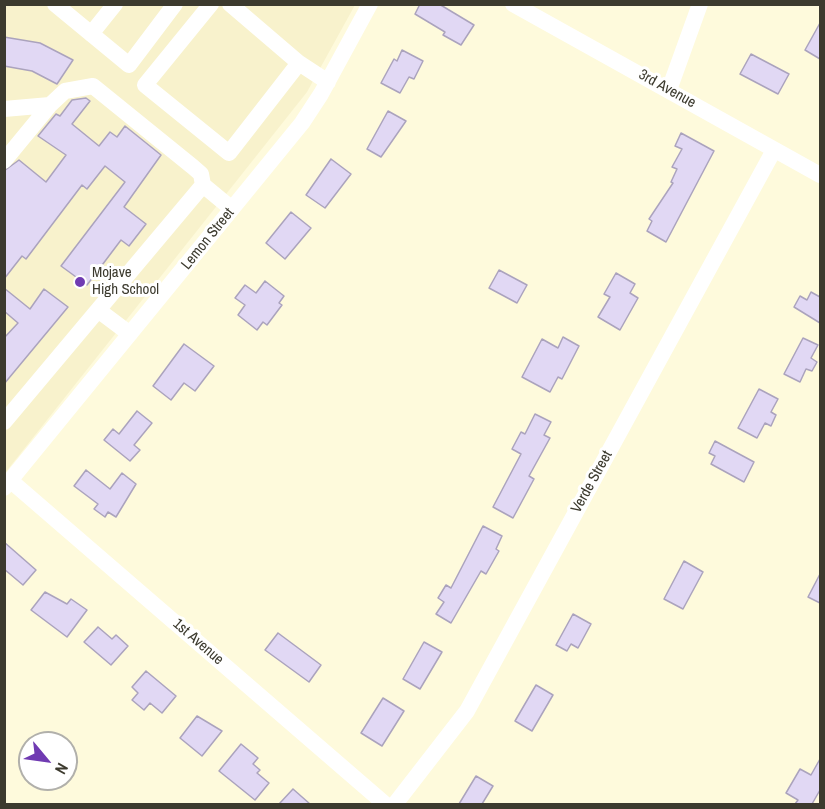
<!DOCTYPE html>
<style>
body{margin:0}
#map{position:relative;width:825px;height:809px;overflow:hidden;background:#fefadc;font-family:"Archivo Narrow",sans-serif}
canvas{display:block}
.frame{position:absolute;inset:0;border:6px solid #3c3a2e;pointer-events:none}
.north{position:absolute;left:18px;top:731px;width:60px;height:60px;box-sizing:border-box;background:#fff;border:2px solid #b1b0ab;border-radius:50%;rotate:119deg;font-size:16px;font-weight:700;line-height:24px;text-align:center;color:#3c3a2e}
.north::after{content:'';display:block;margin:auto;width:21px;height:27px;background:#703bb2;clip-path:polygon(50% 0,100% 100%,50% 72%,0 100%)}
</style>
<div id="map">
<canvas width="825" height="809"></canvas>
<div class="frame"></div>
<div class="north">N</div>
</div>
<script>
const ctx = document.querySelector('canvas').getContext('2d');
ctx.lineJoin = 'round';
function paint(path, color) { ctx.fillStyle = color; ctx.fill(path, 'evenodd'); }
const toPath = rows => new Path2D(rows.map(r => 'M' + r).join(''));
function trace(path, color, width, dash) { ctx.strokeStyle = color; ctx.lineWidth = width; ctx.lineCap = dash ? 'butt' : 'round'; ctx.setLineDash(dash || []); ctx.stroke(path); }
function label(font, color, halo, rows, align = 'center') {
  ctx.font = font + ' "Archivo Narrow",sans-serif'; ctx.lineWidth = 6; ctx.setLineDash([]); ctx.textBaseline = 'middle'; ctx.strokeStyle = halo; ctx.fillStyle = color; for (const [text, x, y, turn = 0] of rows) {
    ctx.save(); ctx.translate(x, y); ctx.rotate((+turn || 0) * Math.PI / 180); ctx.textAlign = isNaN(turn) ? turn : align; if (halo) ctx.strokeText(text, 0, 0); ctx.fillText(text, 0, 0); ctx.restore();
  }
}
const built = toPath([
 [5,5,355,5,307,92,5,473]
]);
const building = toPath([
 [420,4,439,4,474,25,461,45,443,35,445,32,415,14,420,4],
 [820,23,820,59,805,50,820,23],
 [4,37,40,43,73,60,57,84,32,71,4,66,4,37],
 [402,50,423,61,414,79,409,77,400,93,381,83,394,59,397,61,402,50],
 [751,54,789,74,778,94,740,74,751,54],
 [86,98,90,101,72,124,99,146,110,132,117,137,125,126,161,155,124,207,146,224,129,246,121,240,87,285,61,266,125,182,105,166,87,189,82,185,26,259,22,256,4,279,4,171,19,160,46,182,66,155,38,136,56,114,60,116,72,100,86,98],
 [388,111,406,121,381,157,367,149,388,111],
 [681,133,714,151,666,242,647,231,652,221,649,219,673,183,671,182,677,169,672,167,682,149,675,146,681,133],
 [331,159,351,174,325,208,306,195,331,159],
 [291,212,311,228,285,259,266,243,291,212],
 [499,270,527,285,517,303,489,288,499,270],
 [616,273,635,284,630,293,638,298,620,330,598,317,610,297,604,294,616,273],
 [265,281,284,296,279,303,282,305,267,325,263,322,257,330,238,315,245,305,235,298,245,285,256,293,265,281],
 [4,288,30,309,44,289,68,307,4,384,4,338,18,323,4,311,4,288],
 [811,292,820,297,820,323,794,307,800,296,807,300,811,292],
 [563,337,579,346,562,379,558,377,550,392,522,377,542,339,558,348,563,337],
 [803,338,818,345,811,358,817,362,812,371,806,369,800,382,784,374,803,338],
 [184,344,214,366,195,391,184,383,171,400,153,386,184,344],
 [759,389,778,399,771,412,776,415,771,426,765,423,757,438,738,428,759,389],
 [137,411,152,423,134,445,140,450,130,461,104,440,113,429,119,434,137,411],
 [535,414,551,422,544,435,550,438,529,476,534,479,513,518,493,507,521,454,512,449,521,432,525,434,535,414],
 [715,441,754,462,744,482,711,464,715,456,709,453,715,441],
 [86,470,110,489,122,473,136,484,116,517,108,512,105,517,94,509,98,504,74,486,86,470],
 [483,526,502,536,496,549,499,551,486,574,481,571,451,623,436,614,444,602,438,598,446,585,451,588,483,526],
 [4,542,36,570,23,585,4,569,4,542],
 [684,561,703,572,683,609,664,599,684,561],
 [820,574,820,603,808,597,820,574],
 [45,592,67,604,71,599,87,610,67,637,31,610,45,592],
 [573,614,591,624,578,648,571,644,567,651,556,645,573,614],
 [98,627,112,639,116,635,128,646,111,665,84,642,98,627],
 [278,633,321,665,309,682,265,650,278,633],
 [424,642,442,652,420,689,403,679,424,642],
 [146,671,176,696,162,713,150,703,144,710,132,700,138,693,132,687,146,671],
 [536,685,553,695,532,731,515,721,536,685],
 [383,698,404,711,382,746,361,733,383,698],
 [197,716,222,731,202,756,180,738,197,716],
 [241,744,258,758,253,764,260,770,257,773,269,783,255,800,219,771,241,744],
 [820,759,820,790,812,804,795,804,798,800,786,793,800,769,811,775,820,759],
 [476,776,493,786,482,804,459,804,476,776],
 [293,789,310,804,279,804,293,789]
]);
const minor = toPath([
 [55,4,129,65,175,4],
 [211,4,145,85,229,153,299,63],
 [230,4,299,63,328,82],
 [513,4,820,175],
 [91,34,115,4],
 [669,90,700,4],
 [4,109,50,105,65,91,93,86,193,167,201,174,203,185],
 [4,161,50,105],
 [98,310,203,185,232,209],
 [4,422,98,310,130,334],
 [11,481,385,804],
 [4,488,302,123,321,94,370,4],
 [395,804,467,711,774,150]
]);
const markers = [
 [80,282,6,"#703bb2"]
];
const streetNames = [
 ["3rd Avenue",667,89,29],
 ["Lemon Street",208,239,-51],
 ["Verde Street",592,482,-61],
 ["1st Avenue",198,642,41]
];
const poiNames = [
 ["Mojave",92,273],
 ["High School",92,290]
];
paint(built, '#f8f2cc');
paint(building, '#e1d8f4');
trace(building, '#aba3bd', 1.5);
trace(minor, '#fff', 16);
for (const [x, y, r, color] of markers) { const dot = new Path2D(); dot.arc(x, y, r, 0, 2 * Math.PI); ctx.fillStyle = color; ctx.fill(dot); trace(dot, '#fff', 2); }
label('15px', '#3c3a2e', '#fff', streetNames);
label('15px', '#3c3a2e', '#fff', poiNames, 'left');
</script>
